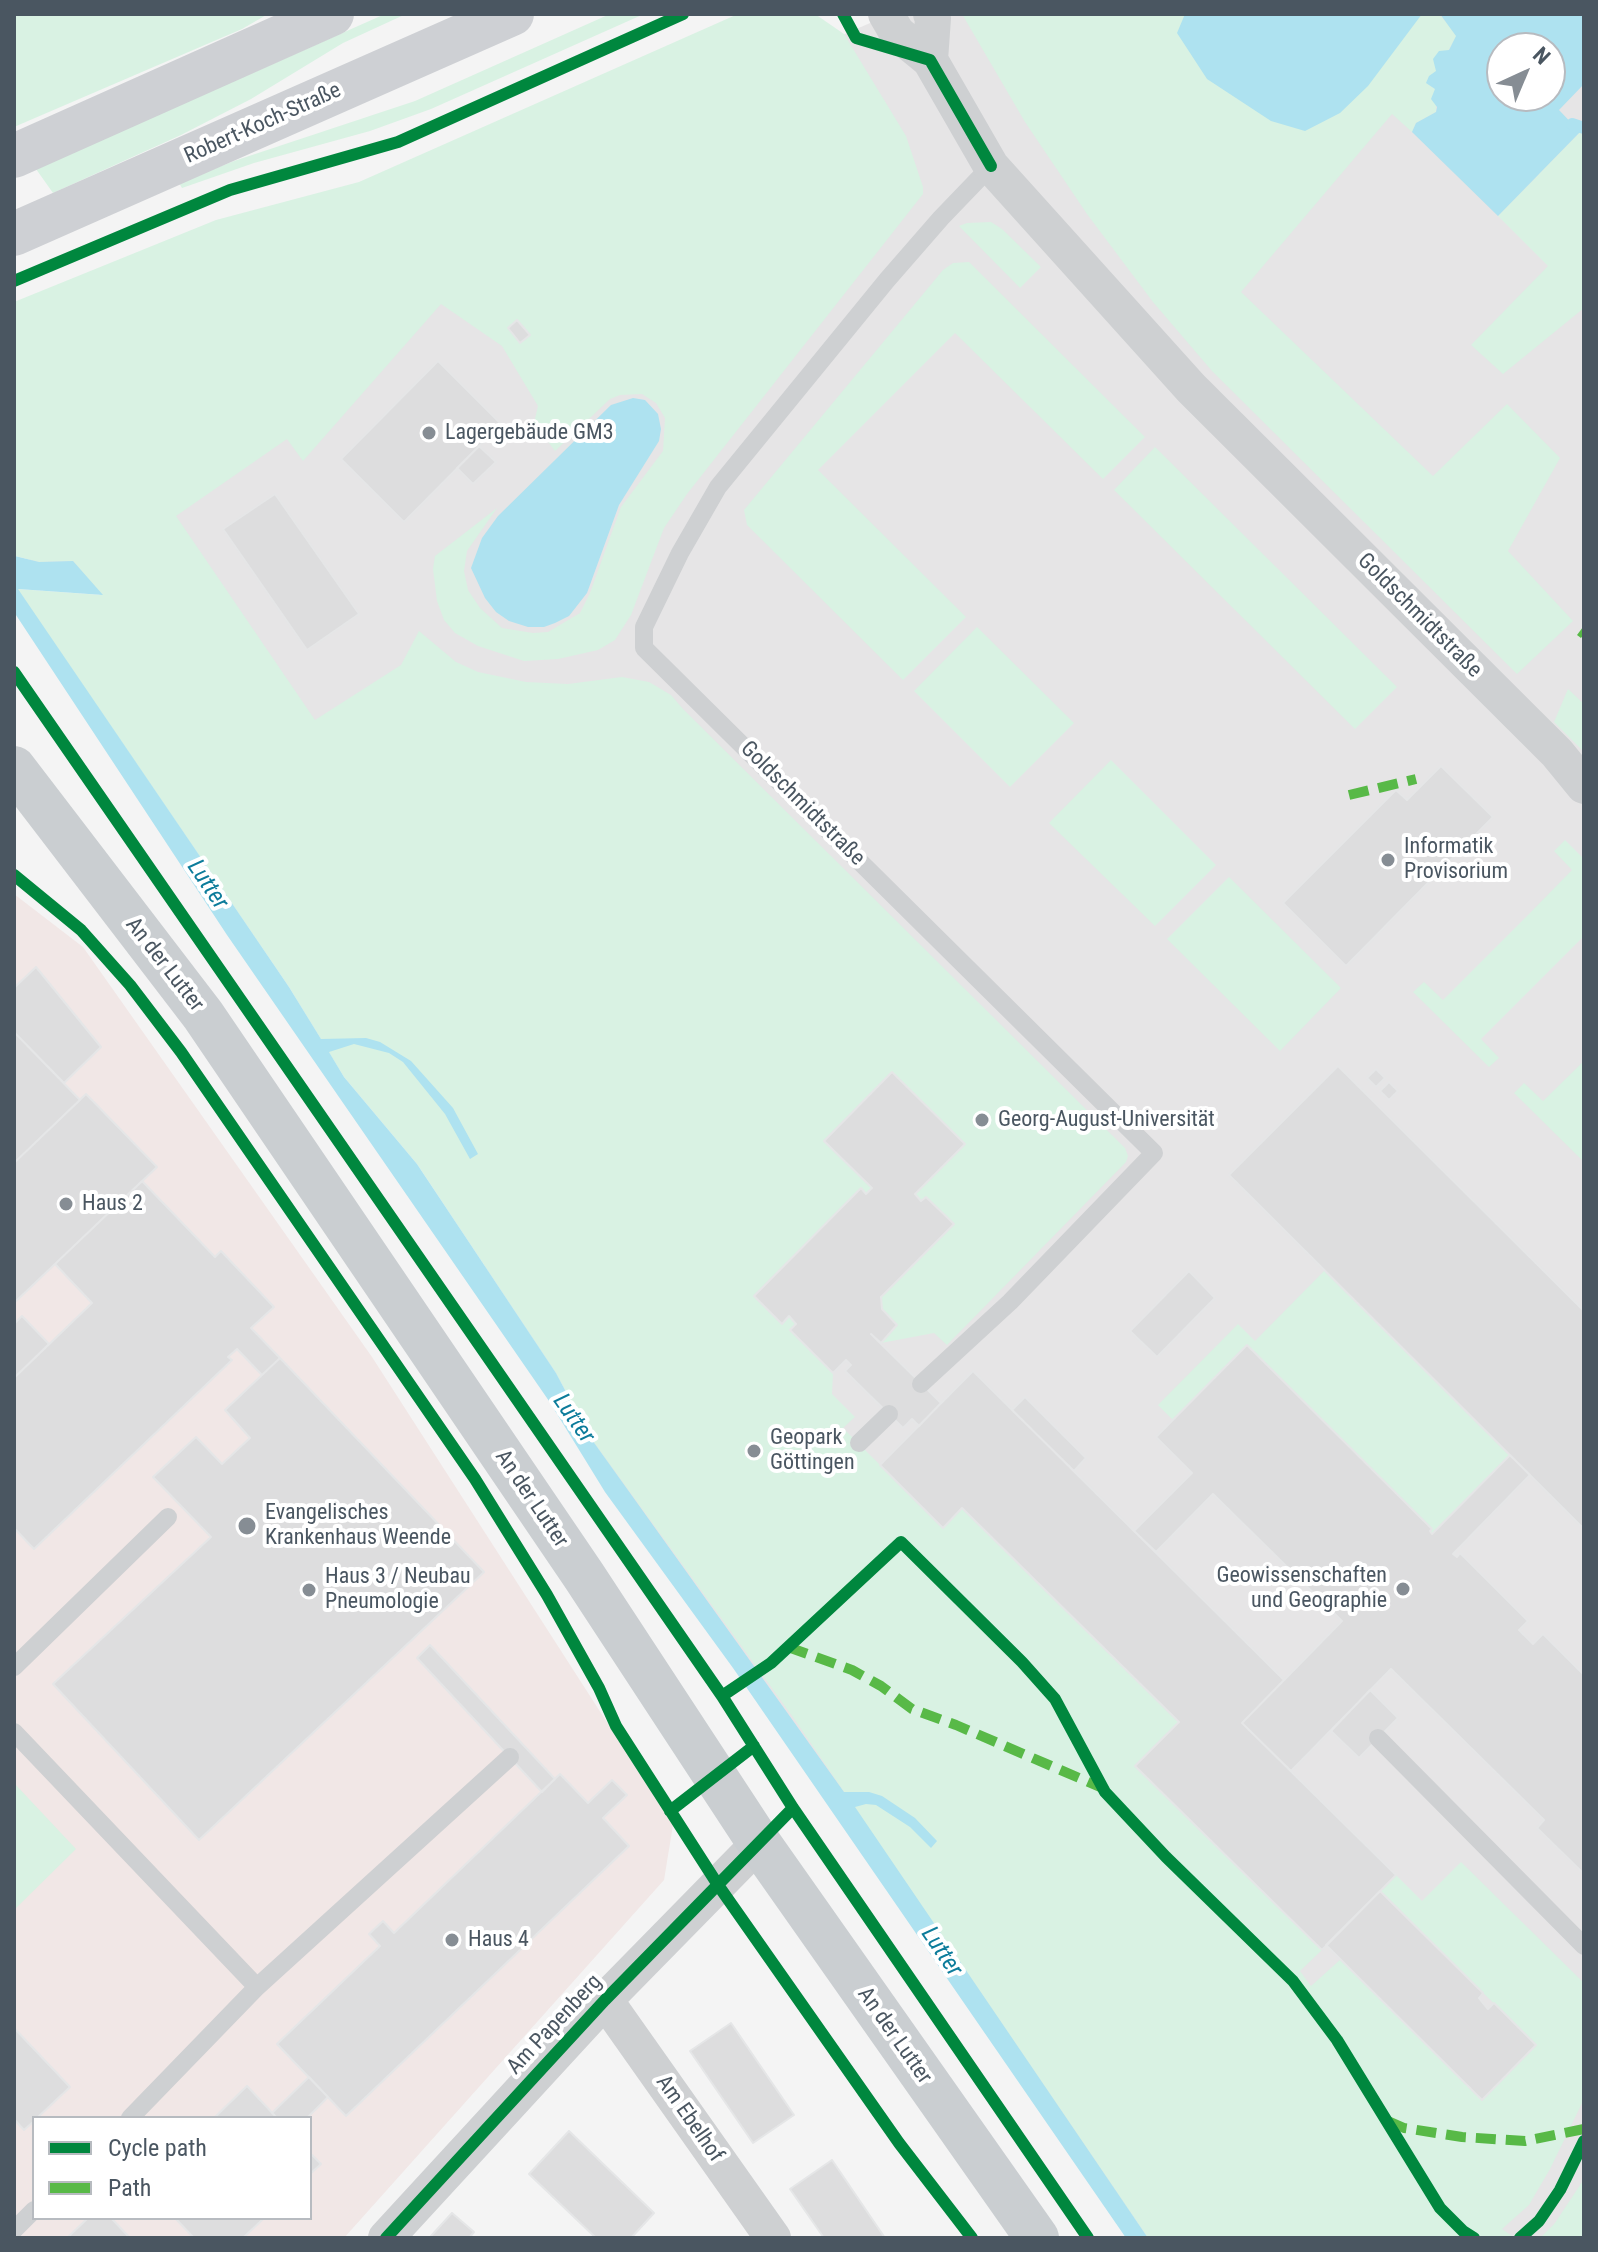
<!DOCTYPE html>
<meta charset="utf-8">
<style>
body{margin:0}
#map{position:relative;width:1598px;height:2252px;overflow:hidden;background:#f4f4f4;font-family:"Roboto Condensed",sans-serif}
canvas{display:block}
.frame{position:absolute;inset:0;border:16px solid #4a5661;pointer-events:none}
.legend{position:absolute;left:32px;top:2116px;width:280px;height:104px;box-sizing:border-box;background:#fff;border:2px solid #b7bbc0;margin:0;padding:10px 14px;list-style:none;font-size:24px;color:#4a5661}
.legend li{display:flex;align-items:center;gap:16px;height:40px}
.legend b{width:40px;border:2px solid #b7bbc0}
.north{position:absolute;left:1486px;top:32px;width:80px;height:80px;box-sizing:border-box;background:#fff;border:2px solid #b7bbc0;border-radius:50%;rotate:44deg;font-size:22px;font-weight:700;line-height:32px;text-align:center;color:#4a5661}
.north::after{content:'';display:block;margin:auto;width:28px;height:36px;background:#868d94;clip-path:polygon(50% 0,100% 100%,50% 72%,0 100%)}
</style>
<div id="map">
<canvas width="1598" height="2252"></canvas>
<div class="frame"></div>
<ul class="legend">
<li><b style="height:10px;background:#00873e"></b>Cycle path</li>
<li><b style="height:10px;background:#58b947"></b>Path</li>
</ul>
<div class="north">N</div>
</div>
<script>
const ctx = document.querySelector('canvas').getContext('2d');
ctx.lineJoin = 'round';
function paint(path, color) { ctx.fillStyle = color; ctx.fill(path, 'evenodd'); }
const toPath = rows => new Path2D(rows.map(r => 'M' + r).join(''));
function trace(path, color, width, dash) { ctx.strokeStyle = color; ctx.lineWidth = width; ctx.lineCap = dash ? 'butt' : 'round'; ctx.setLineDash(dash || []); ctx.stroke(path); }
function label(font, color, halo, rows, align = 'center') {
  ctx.font = font + ' "Roboto Condensed",sans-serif'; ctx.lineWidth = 8; ctx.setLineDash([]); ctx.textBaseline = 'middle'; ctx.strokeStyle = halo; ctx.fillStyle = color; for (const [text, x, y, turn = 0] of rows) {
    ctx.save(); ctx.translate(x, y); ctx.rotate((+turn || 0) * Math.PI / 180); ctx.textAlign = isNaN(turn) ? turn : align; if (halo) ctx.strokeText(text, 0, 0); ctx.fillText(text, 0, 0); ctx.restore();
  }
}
const education = toPath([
 [891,14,1584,14,1584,2238,1148,2238,590,1437,556,1373,487,1269,101,595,14,552,14,393],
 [1502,48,1550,48,1550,96,1502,96]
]);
const medical = toPath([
 [14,894,83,947,372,1357,673,1825,664,1880,344,2238,14,2238],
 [34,2118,310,2118,310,2218,34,2218]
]);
const green = toPath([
 [14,14,268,14,242,29,14,127],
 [385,14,406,14,343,43,251,99,181,135,53,193,36,169],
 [610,14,644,14,431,109,370,131,254,163,182,188,179,183,234,161,415,101],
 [738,14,815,14,844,34,906,136,923,187,923,194,687,494,664,528,631,615,615,640,598,650,558,659,524,661,478,646,455,633,444,620,437,601,433,569,435,556,497,508,467,551,464,571,468,590,480,608,502,628,533,633,548,632,580,613,590,593,621,507,663,451,665,418,656,403,642,394,620,395,610,399,555,451,534,423,538,406,502,346,441,304,303,461,287,439,176,516,315,720,401,665,419,631,456,662,478,672,526,682,568,684,622,677,649,682,671,695,683,709,1125,1148,1128,1156,1126,1162,947,1345,934,1333,881,1343,897,1325,882,1309,881,1297,953,1224,926,1197,921,1201,915,1194,964,1144,872,1188,866,1194,860,1189,754,1296,782,1323,789,1316,796,1324,790,1331,833,1373,832,1394,855,1417,843,1428,873,1458,943,1527,962,1508,1179,1722,1136,1766,1322,1950,1300,1971,1311,1986,1341,1959,1483,2099,1536,2045,1380,1891,1396,1875,1422,1901,1461,1862,1584,1983,1584,2099,1550,2169,1529,2205,1502,2229,1515,2238,1148,2238,795,1720,590,1437,556,1373,417,1164,344,1077,289,987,17,589,102,595,73,561,39,562,15,556,14,302,216,220,359,182],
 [962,14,1439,14,1447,23,1457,36,1436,71,1431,86,1436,89,1436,112,1416,123,1412,132,1392,114,1241,292,1433,476,1507,404,1560,458,1508,551,1573,621,1517,674,1212,371,1153,302,1087,214,1025,122],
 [1580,132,1584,137,1584,308,1503,374,1471,345,1548,266,1498,216],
 [991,222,1002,229,1041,267,1020,288,959,226,967,223],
 [969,262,1145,437,1103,479,955,333,818,470,966,617,903,680,747,525,744,510,943,270,953,263],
 [1155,447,1397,687,1355,729,1114,490],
 [977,627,1074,723,1010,787,914,691],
 [1568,689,1584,704,1584,752,1554,722],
 [1111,760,1216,865,1155,926,1049,823],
 [1565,840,1584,859,1584,936,1481,1039,1499,1058,1489,1067,1413,992,1424,982,1443,1000,1530,913,1572,870,1554,851],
 [1229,877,1341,988,1280,1051,1167,939],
 [1584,1061,1584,1162,1514,1093,1524,1083,1543,1101],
 [1325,1270,1510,1455,1432,1534,1430,1531,1432,1529,1247,1346,1173,1420,1158,1405,1238,1324,1255,1341],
 [14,1783,76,1849,14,1910],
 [1584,2179,1584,2238,1540,2238,1555,2223]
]);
const water = toPath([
 [1185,14,1422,14,1368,86,1340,113,1305,131,1271,121,1207,79,1177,33],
 [1440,14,1584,14,1584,84,1559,110,1580,132,1498,216,1412,132,1416,123,1436,112,1437,107,1431,99,1435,89,1426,83,1429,76,1436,71,1433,59,1439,51,1449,50,1456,36],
 [1550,48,1550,96,1502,96,1502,48],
 [633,398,645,400,658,414,661,429,659,441,619,505,587,593,569,616,555,623,544,627,528,627,509,621,496,612,485,598,471,568,482,538,498,516,611,405],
 [14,552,15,556,39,562,73,561,103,595,18,589,289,987,321,1039,366,1038,380,1042,411,1061,453,1108,478,1154,470,1159,445,1114,403,1062,389,1053,354,1044,329,1052,344,1077,417,1164,556,1373,590,1437,844,1792,869,1792,882,1796,915,1818,937,1841,931,1848,910,1827,876,1805,866,1804,855,1807,1148,2238,1126,2238,733,1668,605,1492,549,1401,227,935,14,612]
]);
const stream = toPath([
 [1572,124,1584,128]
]);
const building = toPath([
 [517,320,530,335,520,343,508,328,517,320],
 [438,361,501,424,404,522,341,459,438,361],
 [479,446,496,462,473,484,457,468,479,446],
 [275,494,359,614,307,650,223,529,275,494],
 [1441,766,1493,817,1346,966,1283,903,1396,790,1407,800,1441,766],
 [36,967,101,1047,64,1083,14,1032,14,988,36,967],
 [14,1032,80,1100,14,1163,14,1032],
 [1338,1066,1584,1311,1584,1529,1229,1175,1338,1066],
 [1376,1069,1385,1078,1376,1087,1367,1078,1376,1069],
 [892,1072,965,1144,915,1194,921,1201,926,1197,954,1224,881,1297,882,1309,897,1325,881,1343,871,1334,941,1403,919,1426,912,1419,903,1428,845,1371,851,1365,846,1360,833,1373,790,1330,796,1324,789,1316,782,1324,754,1296,861,1188,866,1194,872,1188,824,1141,892,1072],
 [1389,1082,1398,1091,1389,1100,1380,1091,1389,1082],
 [86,1094,157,1167,14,1303,14,1163,86,1094],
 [142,1181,215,1257,221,1251,274,1307,251,1328,280,1358,262,1375,237,1349,228,1357,232,1360,34,1549,14,1528,14,1378,92,1303,55,1264,142,1181],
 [1189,1271,1215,1298,1157,1357,1130,1331,1189,1271],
 [22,1316,49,1344,14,1378,14,1324,22,1316],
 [1247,1345,1432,1529,1430,1531,1432,1534,1510,1455,1530,1475,1453,1554,1457,1557,1460,1553,1528,1621,1519,1630,1533,1644,1543,1634,1584,1675,1584,1874,1537,1828,1544,1820,1391,1669,1291,1771,1242,1723,1342,1621,1213,1494,1156,1552,1134,1531,1192,1473,1156,1437,1247,1345],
 [280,1358,484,1572,199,1840,53,1684,211,1537,153,1477,196,1437,222,1464,250,1438,225,1410,280,1358],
 [973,1371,1284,1680,1242,1723,1396,1875,1322,1950,1135,1766,1179,1722,962,1508,943,1528,880,1465,973,1371],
 [1025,1397,1086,1458,1074,1471,1012,1410,1025,1397],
 [430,1645,555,1779,542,1792,417,1658,430,1645],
 [1370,1690,1398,1718,1359,1758,1331,1731,1370,1690],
 [560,1774,588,1803,612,1780,627,1795,603,1818,629,1846,346,2116,277,2044,380,1946,369,1934,383,1921,394,1933,560,1774],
 [1380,1891,1483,1993,1479,1998,1488,2009,1494,2003,1536,2045,1482,2100,1326,1945,1380,1891],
 [731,2023,794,2115,753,2143,690,2051,731,2023],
 [14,2028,70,2087,37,2118,34,2118,34,2121,24,2130,14,2119,14,2028],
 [309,2077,328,2097,307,2118,277,2118,272,2113,309,2077],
 [247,2086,277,2118,214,2118,247,2086],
 [569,2131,654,2213,631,2238,596,2238,529,2174,569,2131],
 [310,2153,321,2164,310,2174,310,2153],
 [832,2160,885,2238,824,2238,790,2189,832,2160],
 [452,2213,474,2232,469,2238,433,2238,431,2236,452,2213],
 [88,2218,111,2218,130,2238,67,2238,88,2218],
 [175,2218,264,2218,243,2238,194,2238,175,2218]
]);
const lane = toPath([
 [921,1384,1010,1302,1154,1153,644,648,644,627,680,553,718,487,887,280,941,218,991,166],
 [859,1443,889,1414],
 [14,1667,168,1517],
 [14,1732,257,1987,510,1757],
 [1378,1738,1584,1946],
 [130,2118,257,1987],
 [14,2230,34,2210]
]);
const street = toPath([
 [886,14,897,33,930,60,991,166,1191,388,1557,753,1584,786],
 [930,60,933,18,931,14],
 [605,2000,773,2238],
 [386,2238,605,2000,759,1843]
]);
const secondary = toPath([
 [14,156,332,14],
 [14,234,512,14]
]);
const primary = toPath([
 [14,768,203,1015,584,1576,759,1843,1037,2238]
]);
const quiet = toPath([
 [1580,631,1584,634],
 [1349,795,1416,779],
 [788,1647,852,1670,881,1686,912,1709,956,1725,1100,1787],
 [1388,2121,1404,2128,1462,2137,1525,2141,1584,2129]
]);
const cycleway = toPath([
 [843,14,856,38,930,60,991,166],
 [14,281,230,190,398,142,683,14],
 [14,672,722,1696,793,1808,1088,2238],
 [14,875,81,930,130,985,181,1052,475,1479,547,1595,599,1688,616,1726,718,1885,899,2143,972,2238],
 [722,1696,771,1663,901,1542,1022,1662,1055,1699,1105,1792,1166,1857,1293,1981,1337,2040,1440,2208,1463,2231,1474,2238],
 [670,1811,754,1746],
 [386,2238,605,2000,793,1808],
 [1520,2238,1539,2221,1560,2190,1584,2141]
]);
const markers = [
 [429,433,8,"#868d94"],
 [1388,860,8,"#868d94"],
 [982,1120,8,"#868d94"],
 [66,1204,8,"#868d94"],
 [754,1451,8,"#868d94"],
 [247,1526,10,"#868d94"],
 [1403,1589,8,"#868d94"],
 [309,1590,8,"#868d94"],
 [452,1940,8,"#868d94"]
];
const streetNames = [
 ["Robert-Koch-Straße",263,124,-24],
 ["Goldschmidtstraße",1419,616,45],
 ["Goldschmidtstraße",802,804,45],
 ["An der Lutter",164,965,52],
 ["An der Lutter",531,1499,56],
 ["Am Papenberg",555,2025,-47],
 ["An der Lutter",894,2036,55],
 ["Am Ebelhof",689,2119,55]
];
const poiNames = [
 ["Lagergebäude GM3",445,433],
 ["Informatik",1404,847],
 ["Provisorium",1404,872],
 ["Georg-August-Universität",998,1120],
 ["Haus 2",82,1204],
 ["Geopark",770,1438],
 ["Göttingen",770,1463],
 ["Evangelisches",265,1513],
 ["Krankenhaus Weende",265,1538],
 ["Geowissenschaften",1387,1576,"right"],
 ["und Geographie",1387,1601,"right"],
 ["Haus 3 / Neubau",325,1577],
 ["Pneumologie",325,1602],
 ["Haus 4",468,1940]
];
const waterNames = [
 ["Lutter",207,885,56],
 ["Lutter",573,1419,55],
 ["Lutter",941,1952,56]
];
paint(education, '#e6e5e6');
paint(medical, '#f1e7e6');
paint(green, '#d9f2e3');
paint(water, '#aee2f0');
trace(stream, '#aee2f0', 12);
paint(building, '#ddddde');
trace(building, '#e5e6e7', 2);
trace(lane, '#ced0d2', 18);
trace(street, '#ced0d2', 36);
trace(secondary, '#ced0d4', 44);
trace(primary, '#caced1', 44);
trace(quiet, '#58b947', 10, [20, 10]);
trace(cycleway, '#00873e', 12);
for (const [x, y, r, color] of markers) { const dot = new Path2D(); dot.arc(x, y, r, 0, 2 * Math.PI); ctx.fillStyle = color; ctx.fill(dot); trace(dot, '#fff', 3); }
label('22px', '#4a5661', '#fff', streetNames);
label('22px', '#4a5661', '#fff', poiNames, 'left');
label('italic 24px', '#0c7c9b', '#fff', waterNames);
</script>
